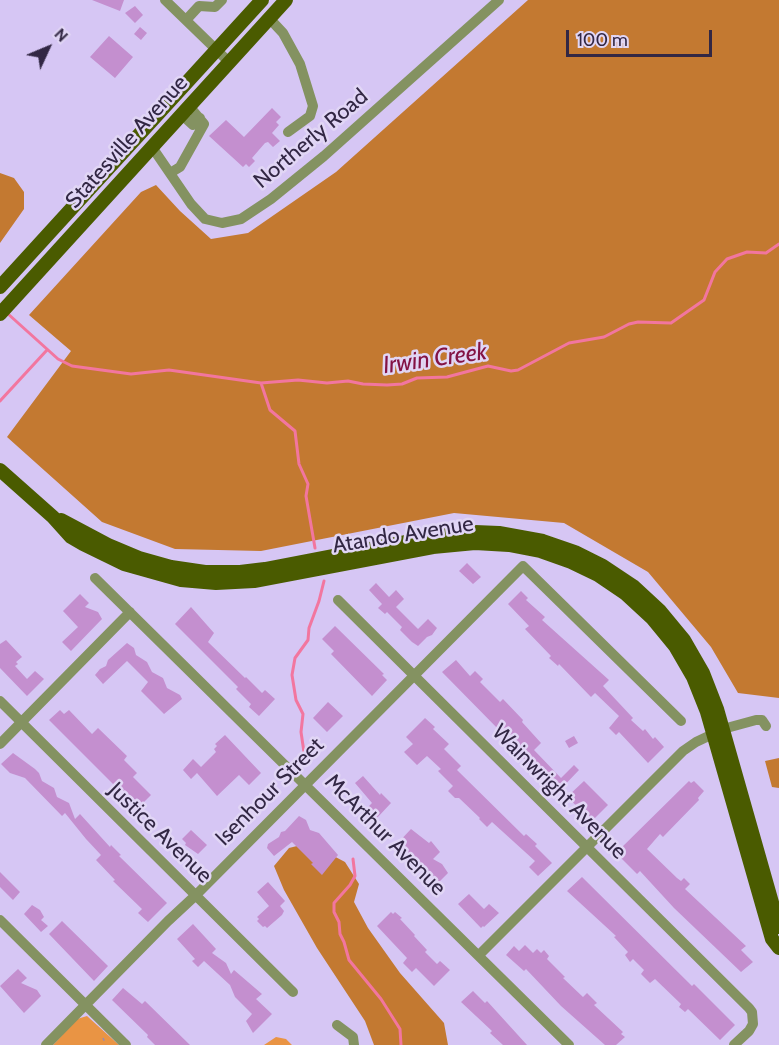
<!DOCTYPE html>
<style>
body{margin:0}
#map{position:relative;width:779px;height:1045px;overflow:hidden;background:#d6c6f4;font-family:Cabin,sans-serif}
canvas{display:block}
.north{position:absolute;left:18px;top:18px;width:60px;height:60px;-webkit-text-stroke:4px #e1d6f5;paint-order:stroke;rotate:46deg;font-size:16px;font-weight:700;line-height:24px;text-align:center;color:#322744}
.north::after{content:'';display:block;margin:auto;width:21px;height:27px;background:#322744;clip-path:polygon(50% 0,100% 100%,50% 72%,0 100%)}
.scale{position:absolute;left:566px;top:30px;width:146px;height:27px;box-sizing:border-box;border:3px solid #322744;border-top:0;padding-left:8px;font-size:18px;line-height:21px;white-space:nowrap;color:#322744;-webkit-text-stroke:4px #e1d6f5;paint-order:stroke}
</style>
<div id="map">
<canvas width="779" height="1045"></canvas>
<div class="north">N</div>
<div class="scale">100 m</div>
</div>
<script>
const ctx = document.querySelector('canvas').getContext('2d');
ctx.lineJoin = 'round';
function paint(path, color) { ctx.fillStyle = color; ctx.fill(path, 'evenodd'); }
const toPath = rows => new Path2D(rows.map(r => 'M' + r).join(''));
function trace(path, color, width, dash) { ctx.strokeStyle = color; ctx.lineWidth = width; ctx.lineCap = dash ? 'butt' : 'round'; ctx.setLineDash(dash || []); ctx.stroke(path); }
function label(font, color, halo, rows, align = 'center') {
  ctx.font = font + ' Cabin,sans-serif'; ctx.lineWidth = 5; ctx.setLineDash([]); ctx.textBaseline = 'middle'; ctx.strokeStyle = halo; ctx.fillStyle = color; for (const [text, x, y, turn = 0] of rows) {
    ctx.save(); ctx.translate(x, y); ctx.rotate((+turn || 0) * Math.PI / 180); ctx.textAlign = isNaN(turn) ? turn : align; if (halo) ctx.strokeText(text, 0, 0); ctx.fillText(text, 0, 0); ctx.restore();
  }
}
const green = toPath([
 [87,1016,119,1045,53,1045,77,1019],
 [276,1037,286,1039,292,1045,264,1045]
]);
const forest = toPath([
 [528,0,779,0,779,698,738,693,711,647,648,572,564,523,454,513,261,551,175,549,102,522,7,437,71,351,29,315,141,192,156,185,180,211,211,239,248,233,336,172],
 [0,173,14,178,24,192,24,209,0,243],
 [779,758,779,788,772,787,765,761],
 [309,843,345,862,359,884,354,902,368,928,400,973,444,1023,448,1045,374,1045,365,1021,317,948,284,890,274,866,289,848]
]);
const stream = toPath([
 [7,313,58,359,72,366,131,374,169,370,261,383,298,380,327,383,348,381,363,384,387,385,402,384,417,378,447,377,488,366,511,371,518,370,569,343,604,337,629,324,638,322,671,323,704,300,715,272,727,259,747,252,766,253,779,244],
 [261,383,270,410,295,431,299,464,308,484,306,496,315,548],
 [0,401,47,350],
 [305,759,301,732,303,714,296,700,292,675,295,658,308,640,309,628,319,601,324,581],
 [353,859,355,876,350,885,334,903,334,912,339,922,340,934,344,942,349,960,381,999,400,1029,401,1045]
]);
const building = toPath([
 [92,0,124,0,120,11],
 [135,6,143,15,135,23,125,13],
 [140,27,147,33,141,40,134,34],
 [109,36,133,57,115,78,90,57],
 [272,108,281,117,276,122,279,125,272,133,280,141,273,147,268,142,265,143,252,158,255,161,249,167,246,164,243,167,209,136,226,120,244,137],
 [467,563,481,577,473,584,459,571],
 [376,583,389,597,396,590,404,599,396,607,418,629,428,619,437,628,432,635,427,637,418,646,412,642,400,630,402,627,387,612,385,614,378,608,382,604,369,590],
 [521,591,528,598,526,600,545,617,542,620,609,680,603,686,633,718,631,720,643,731,645,729,653,739,655,737,664,747,648,763,619,732,616,735,609,728,619,716,595,693,591,697,559,664,558,666,549,658,551,656,525,629,529,626,508,604],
 [80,594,89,603,85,607,98,612,102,619,71,651,62,642,78,627,63,611],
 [191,607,214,633,208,642,245,678,246,677,262,693,265,690,275,699,259,716,249,707,251,704,236,689,238,687,175,624],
 [335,626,384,674,382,675,387,680,372,696,331,654,334,651,322,639],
 [6,640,22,657,16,662,18,664,15,666,27,679,35,671,44,679,27,696,0,668,0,644],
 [127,643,134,648,136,655,147,662,152,672,163,678,167,688,180,695,182,699,164,714,141,691,148,682,127,661,103,684,95,675,100,669,106,666,108,660],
 [456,660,470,676,475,671,483,679,480,682,500,702,503,699,523,720,522,722,541,743,534,750,561,778,574,765,579,770,559,791,526,758,525,760,500,735,502,733,442,672],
 [328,702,343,716,327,732,313,718],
 [60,710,64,714,69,710,92,734,98,728,127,756,124,760,137,773,133,777,151,795,140,806,137,803,135,805,120,791,49,720],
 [425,718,435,727,433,729,449,744,444,749,461,766,457,770,524,836,526,834,537,844,535,846,552,863,538,876,529,867,535,861,492,822,487,827,479,819,480,818,459,798,455,798,448,791,453,786,438,771,441,769,427,756,417,765,404,752,413,744,406,737],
 [225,735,261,773,249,785,239,775,217,796,197,773,191,779,183,770,193,759,201,767,216,752,214,749,217,746,215,744],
 [574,736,578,743,569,748,565,741],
 [13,753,35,769,39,773,42,781,54,788,57,797,69,803,75,819,80,814,110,847,111,845,121,855,119,856,167,903,148,922,138,913,142,909,113,881,115,880,96,860,101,855,86,839,65,813,62,816,25,778,10,773,1,764],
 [363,776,380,795,381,793,391,803,377,818,367,808,372,803,355,783],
 [584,781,608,805,590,823,581,813,582,811,567,797],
 [689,781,691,783,694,781,704,791,698,798,699,800,663,837,660,834,647,849,677,878,681,881,684,878,690,884,685,889,746,946,741,950,753,962,741,972,674,908,640,871,637,874,618,855,620,853,618,851],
 [299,816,306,820,310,830,319,833,338,855,322,875,311,864,313,863,292,842,274,856,267,848,268,844,279,837,281,832,285,831],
 [411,829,429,843,431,841,440,852,433,859,442,864,448,873,436,885,396,845],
 [191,830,207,845,198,854,185,845,186,843,182,839],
 [0,872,20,892,13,900,0,887],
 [582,877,692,986,694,984,735,1025,720,1040,688,1009,685,1012,679,1007,681,1004,655,979,650,983,641,974,644,970,633,959,630,962,625,955,628,952,614,937,616,936,567,891],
 [268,882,285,901,280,906,284,911,282,915,267,928,265,926,263,927,257,921,259,919,257,917,269,906,257,892],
 [469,894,484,909,489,904,499,913,484,927,483,926,481,928,458,904],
 [32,905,40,910,44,917,41,920,48,926,41,932,24,914],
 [391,912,393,914,395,912,402,918,400,919,415,935,414,936,427,950,425,952,437,964,440,961,450,970,434,986,416,968,412,972,403,963,407,958,377,926],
 [62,921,108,966,94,981,49,934],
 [193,924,216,949,212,953,226,963,231,974,234,970,262,994,256,999,272,1014,253,1033,246,1021,252,1014,235,997,230,985,204,961,198,967,192,961,195,959,177,939],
 [525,945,533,953,537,949,541,953,544,950,549,956,547,959,565,977,563,978,583,997,587,993,597,1003,594,1005,623,1032,621,1034,625,1037,616,1045,605,1045,561,1006,526,969,524,971,506,955,514,946,519,951],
 [18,969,27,978,21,983,37,990,41,996,24,1013,0,986],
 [123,988,142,1004,145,1001,190,1045,155,1045,147,1037,148,1035,112,1000],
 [473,991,485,1003,487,1001,527,1045,503,1045,490,1033,492,1031,461,1002]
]);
const path = toPath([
 [103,1038,106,1045]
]);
const minor = toPath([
 [165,0,229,62],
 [269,18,283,33,300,64,313,106,310,116,288,132],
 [187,19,199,6,215,7,222,0],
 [181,114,193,125,200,118],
 [152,147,191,204,205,219,222,223,241,219,271,199,324,156,499,0],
 [170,173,180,167,204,124,189,106],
 [95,578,569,1045],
 [338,600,749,1008,752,1012,753,1024,749,1031,734,1045],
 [0,701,293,992],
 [723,729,756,720,762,720,766,726],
 [0,744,130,612],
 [0,920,126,1045],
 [479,955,683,751,696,742,713,734],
 [337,1025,353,1037,354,1045],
 [46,1045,168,921,196,895,523,566,681,721]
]);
const major = toPath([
 [0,287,262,0],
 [0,314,286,0],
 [0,470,53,517,71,537,83,544,124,564,181,580,216,583,254,581,433,547,475,543,509,545,540,551,571,562,598,575,626,594,652,618,675,646,693,677,707,712,772,939,779,948],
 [61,520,108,545,139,558,171,567,205,572,240,572,265,569,431,537,475,532,499,533,543,541,575,552,603,566,633,586,660,611,684,640,703,673,717,709,779,927]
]);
const streetNames = [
 ["Northerly Road",311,139,-40],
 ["Statesville Avenue",127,142,-48],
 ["Atando Avenue",403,535,-9],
 ["Isenhour Street",270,792,-45],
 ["Wainwright Avenue",559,792,45],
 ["Justice Avenue",160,833,44],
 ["McArthur Avenue",385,835,45]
];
const waterNames = [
 ["Irwin Creek",435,359,-8]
];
paint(green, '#e99444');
paint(forest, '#c37931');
trace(stream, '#f2769f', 3);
paint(building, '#c48fcf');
trace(path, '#988ab1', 1.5, [3, 4.5]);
trace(minor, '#849261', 10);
trace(major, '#4a5b00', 14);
label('22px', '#322744', '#e1d6f5', streetNames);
label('italic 24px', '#831244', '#e1d6f5', waterNames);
</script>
